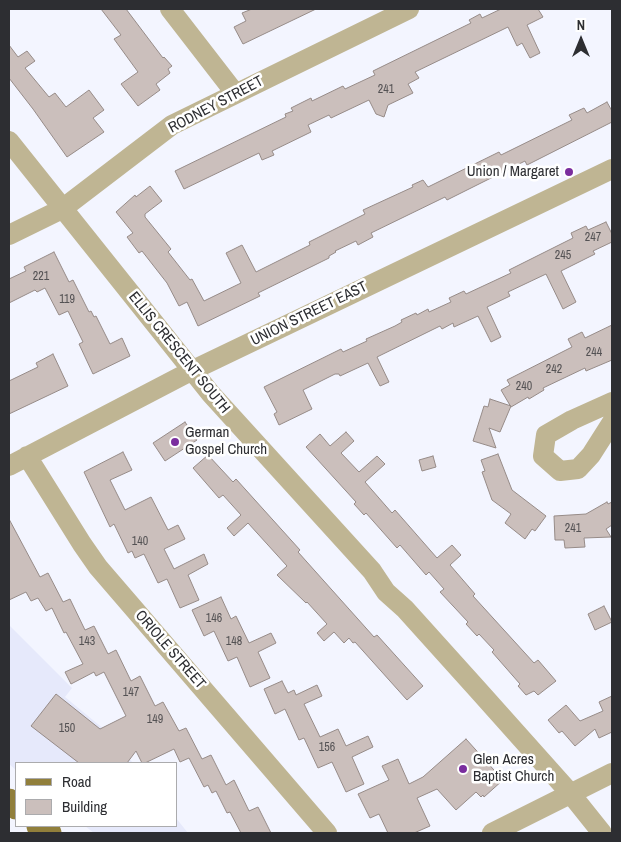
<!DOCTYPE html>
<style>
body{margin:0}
#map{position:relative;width:621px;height:842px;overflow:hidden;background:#f3f5ff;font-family:"Archivo Narrow",sans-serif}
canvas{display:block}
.frame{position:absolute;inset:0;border:10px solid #2d2e32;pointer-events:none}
.legend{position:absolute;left:15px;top:762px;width:162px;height:65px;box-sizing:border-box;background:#fff;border:1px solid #ababad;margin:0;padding:6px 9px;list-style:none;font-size:15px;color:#2d2e32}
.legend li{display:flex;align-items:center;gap:10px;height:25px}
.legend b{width:25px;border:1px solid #ababad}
.north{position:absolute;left:556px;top:15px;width:50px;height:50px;-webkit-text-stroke:4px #fff;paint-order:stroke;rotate:0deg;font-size:14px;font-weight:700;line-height:20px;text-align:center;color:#2d2e32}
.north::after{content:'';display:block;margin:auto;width:18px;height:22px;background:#2d2e32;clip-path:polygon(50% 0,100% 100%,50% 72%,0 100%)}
</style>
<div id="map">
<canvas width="621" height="842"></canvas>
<div class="frame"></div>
<ul class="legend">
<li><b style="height:6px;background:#917f3b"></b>Road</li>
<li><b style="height:14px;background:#cbbfbc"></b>Building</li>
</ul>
<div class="north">N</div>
</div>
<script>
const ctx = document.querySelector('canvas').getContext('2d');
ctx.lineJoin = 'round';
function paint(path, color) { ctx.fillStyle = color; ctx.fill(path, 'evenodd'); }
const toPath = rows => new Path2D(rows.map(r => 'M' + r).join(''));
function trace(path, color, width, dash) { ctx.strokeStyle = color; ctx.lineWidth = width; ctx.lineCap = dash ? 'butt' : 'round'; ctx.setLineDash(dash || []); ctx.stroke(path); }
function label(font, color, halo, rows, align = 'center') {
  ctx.font = font + ' "Archivo Narrow",sans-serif'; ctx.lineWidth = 5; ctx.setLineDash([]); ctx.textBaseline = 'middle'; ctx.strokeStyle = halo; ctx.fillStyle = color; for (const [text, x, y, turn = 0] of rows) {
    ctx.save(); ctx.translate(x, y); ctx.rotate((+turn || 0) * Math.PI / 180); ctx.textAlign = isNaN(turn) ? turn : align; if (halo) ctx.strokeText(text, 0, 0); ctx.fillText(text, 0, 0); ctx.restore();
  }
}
const built = toPath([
 [9,625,72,688,65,697,105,730,133,763,16,763,16,770,9,764],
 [176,818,188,833,94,833,85,826,176,826]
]);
const building = toPath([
 [101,9,126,9,163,58,164,57,172,66,168,69,170,73,156,84,160,90,138,106,121,84,138,72,114,39,121,35,101,9],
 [252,9,316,9,243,44,234,27,246,21,242,13,252,9],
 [501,9,538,9,543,17,527,25,540,53,530,58,522,43,517,46,508,27,415,72,419,78,408,84,413,93,388,105,384,117,376,114,369,100,331,118,329,115,308,125,311,132,272,151,274,155,262,160,259,153,184,189,175,171,286,117,285,114,293,111,291,108,311,98,312,101,343,86,345,89,375,75,373,71,471,23,469,20,480,14,482,18,501,9],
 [9,45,18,57,27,51,35,61,25,68,49,97,55,93,66,107,89,90,104,110,93,118,104,132,67,157,33,109,9,78,9,45],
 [607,102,612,111,612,122,527,165,525,161,447,200,445,197,371,233,373,237,358,245,356,241,335,251,336,252,329,256,329,258,258,293,260,296,198,326,187,302,179,306,167,283,142,251,139,253,127,237,133,233,116,212,135,195,136,197,150,186,162,201,145,214,145,217,171,249,168,252,190,280,192,279,204,301,241,283,226,253,242,245,256,272,310,245,309,242,365,214,363,210,413,187,412,185,423,180,428,187,499,152,501,155,572,120,569,115,584,108,587,113,607,102],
 [606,222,612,234,612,242,593,251,595,254,561,271,576,302,563,309,546,274,508,292,510,296,487,307,501,337,491,342,478,316,454,327,453,323,442,329,440,326,377,357,389,382,380,386,368,363,340,376,339,374,335,374,303,390,312,409,279,425,274,414,277,412,264,387,341,349,343,352,367,341,366,339,395,326,402,322,401,320,416,313,417,315,428,309,429,312,451,302,449,298,464,291,466,294,511,273,509,270,573,238,571,233,586,226,588,230,606,222],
 [54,252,69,282,73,280,89,312,91,311,94,317,96,316,110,344,122,338,130,356,93,374,79,344,83,342,68,311,59,315,45,288,37,292,35,290,9,303,9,279,26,271,24,267,54,252],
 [612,325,612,360,586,371,585,368,543,388,544,390,529,399,528,397,511,407,501,390,510,385,507,380,572,347,568,339,582,332,585,338,612,325],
 [53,354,68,386,9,414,9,381,38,367,36,363,53,354],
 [490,399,511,406,500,432,489,428,496,448,473,441,484,406,488,407,490,399],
 [185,422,197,440,165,461,153,443,185,422],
 [346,432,354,441,341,453,359,472,377,456,385,464,365,482,392,513,395,510,437,558,452,545,461,555,450,565,475,594,473,596,534,663,538,660,556,681,538,695,534,691,526,695,518,686,520,684,492,652,494,650,479,634,477,636,466,624,468,622,440,592,444,589,429,572,426,575,400,545,397,548,366,513,364,515,354,504,356,502,306,447,320,434,330,446,346,432],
 [123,452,132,470,110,480,125,510,151,497,168,530,178,525,185,539,164,549,174,569,204,554,208,564,188,575,199,600,180,608,167,579,158,583,144,554,135,558,132,551,128,553,114,524,110,527,84,472,123,452],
 [498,454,512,490,546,516,535,531,532,529,525,539,505,523,511,514,492,500,482,472,485,471,481,460,498,454],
 [208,455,233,482,236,479,300,550,298,552,374,637,377,635,423,686,407,700,355,642,353,643,349,638,344,643,334,632,324,641,317,633,327,624,307,602,306,603,277,575,287,566,248,523,234,536,227,528,241,515,223,495,219,498,193,468,208,455],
 [433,456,436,467,422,471,419,460,433,456],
 [607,502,608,504,612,502,612,525,606,529,611,537,584,538,585,547,565,548,564,540,555,540,554,516,586,514,607,502],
 [9,519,40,577,48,573,63,602,70,599,85,630,94,626,108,654,116,650,131,681,140,676,155,706,163,702,179,731,186,728,202,759,211,755,226,785,234,780,249,811,258,807,271,833,241,833,230,812,227,813,216,791,212,793,208,785,204,787,189,758,180,762,174,749,145,763,142,763,136,751,127,763,79,763,31,726,56,694,100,729,126,716,104,672,96,676,94,672,71,684,65,672,83,664,66,632,64,633,52,608,46,611,38,598,31,601,26,592,9,600,9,519],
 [221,597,231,619,236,616,249,643,271,633,276,643,258,652,270,678,250,687,237,657,228,661,214,631,204,636,192,610,221,597],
 [604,606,612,622,595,630,588,614,604,606],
 [282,681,288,693,294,690,296,695,317,685,322,696,304,704,320,737,338,729,346,746,368,736,373,747,352,757,364,784,346,792,332,762,318,768,304,738,299,740,285,709,275,714,264,689,282,681],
 [612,696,612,732,599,738,595,729,575,746,562,731,559,733,548,720,566,705,580,721,603,711,599,702,612,696],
 [466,739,503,780,484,797,483,795,481,797,476,792,456,810,437,789,417,798,430,826,414,833,388,833,379,814,370,818,358,794,389,780,382,766,398,759,409,784,423,777,466,739]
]);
const minor = toPath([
 [170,9,235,93],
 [9,141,211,394,372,571,386,592,405,609,478,690,570,793,602,833],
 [9,235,62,209,172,125,409,9],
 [612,402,572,420,546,435,543,456,560,471,578,469,591,455,612,422],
 [27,456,82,544,98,567,327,833],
 [9,466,193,370,612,169],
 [492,833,612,773]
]);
const major = toPath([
 [9,801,16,807],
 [39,826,49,833]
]);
const markers = [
 [569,172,5,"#7a2d9e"],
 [175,442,5,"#7a2d9e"],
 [463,769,5,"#7a2d9e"]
];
const numberNames = [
 ["241",386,90],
 ["247",593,238],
 ["245",563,256],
 ["221",41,277],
 ["119",67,300],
 ["244",594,353],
 ["242",554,370],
 ["240",524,387],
 ["241",573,529],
 ["140",140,542],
 ["146",214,619],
 ["143",87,642],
 ["148",234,642],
 ["147",131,693],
 ["149",155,720],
 ["150",67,729],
 ["156",327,748]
];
const streetNames = [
 ["RODNEY STREET",216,105,-28],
 ["UNION STREET EAST",309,314,-26],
 ["ELLIS CRESCENT SOUTH",179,353,51],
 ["ORIOLE STREET",170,650,49]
];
const poiNames = [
 ["Union / Margaret",559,172,"right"],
 ["German",185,433],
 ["Gospel Church",185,450],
 ["Glen Acres",473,760],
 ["Baptist Church",473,777]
];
paint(built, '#e6e9fb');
paint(building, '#cbbfbc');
trace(building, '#968b88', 1);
trace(minor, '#bfb593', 20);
trace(major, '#917f3b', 25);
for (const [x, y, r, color] of markers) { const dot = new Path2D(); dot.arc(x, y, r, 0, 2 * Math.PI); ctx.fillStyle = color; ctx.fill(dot); trace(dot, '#fff', 2); }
label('12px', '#545254', null, numberNames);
label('15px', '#2d2e32', '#fff', streetNames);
label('15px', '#2d2e32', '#fff', poiNames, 'left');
</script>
